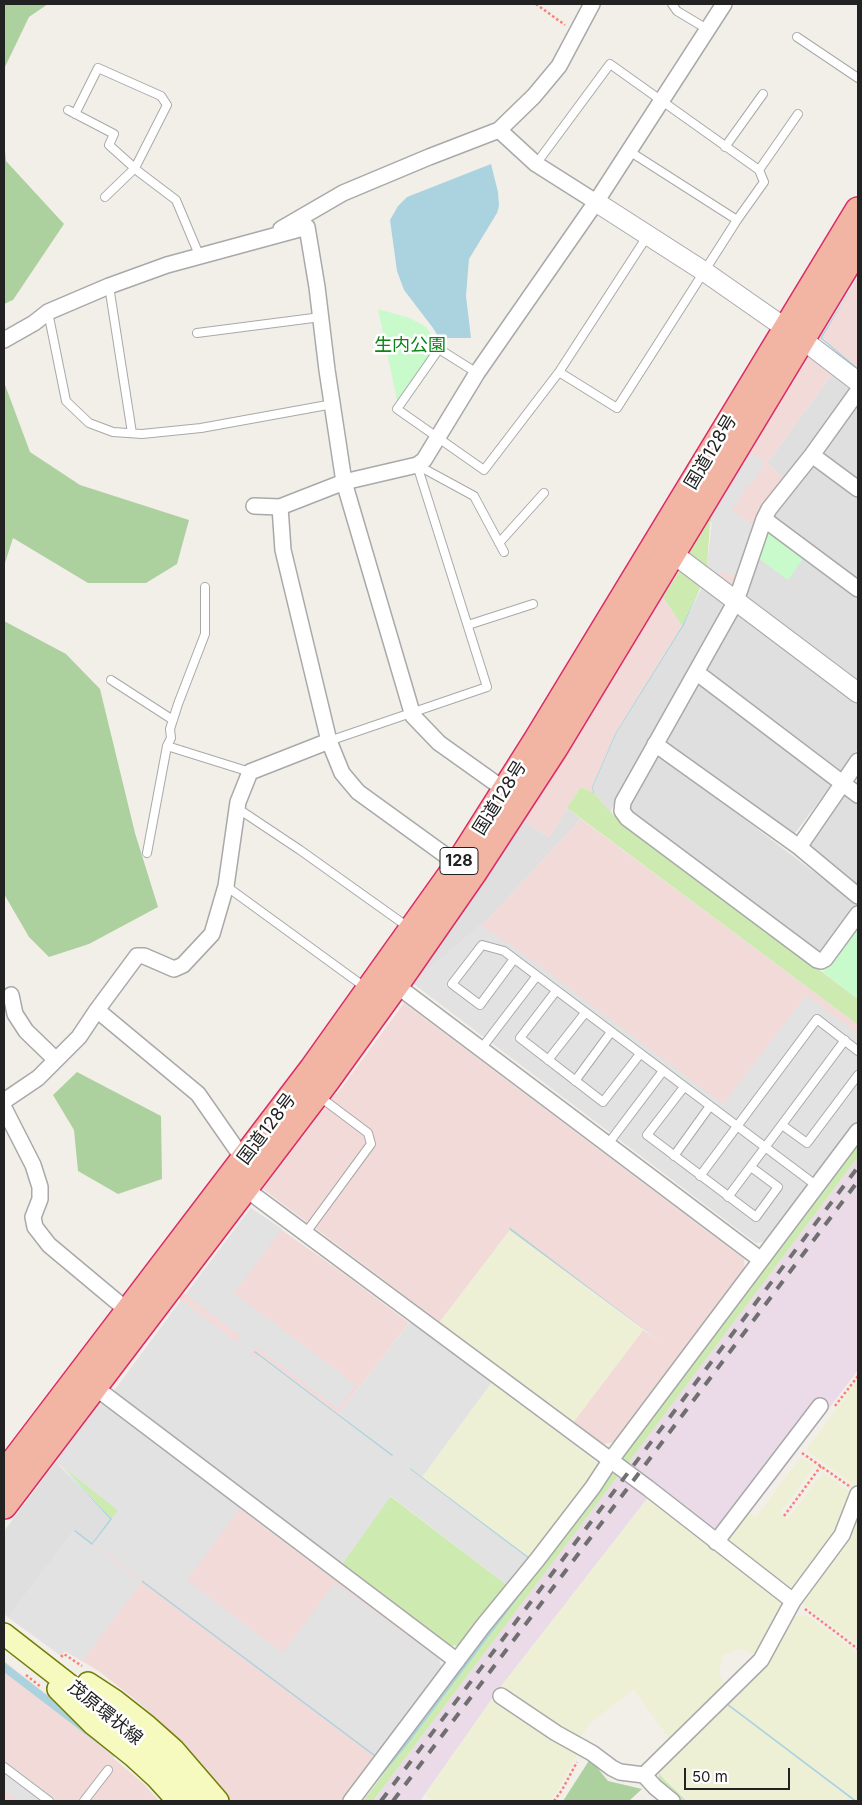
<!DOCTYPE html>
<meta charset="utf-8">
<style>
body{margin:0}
#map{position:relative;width:862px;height:1805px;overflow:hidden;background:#f2efe9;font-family:Inter,sans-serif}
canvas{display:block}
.frame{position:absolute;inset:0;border:5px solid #222;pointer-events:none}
.scale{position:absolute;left:684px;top:1768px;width:106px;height:22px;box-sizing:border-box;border:2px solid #222;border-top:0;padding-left:6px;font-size:15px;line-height:18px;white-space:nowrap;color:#222;-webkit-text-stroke:4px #fff;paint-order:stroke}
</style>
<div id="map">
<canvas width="862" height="1805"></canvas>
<div class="frame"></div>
<div class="scale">50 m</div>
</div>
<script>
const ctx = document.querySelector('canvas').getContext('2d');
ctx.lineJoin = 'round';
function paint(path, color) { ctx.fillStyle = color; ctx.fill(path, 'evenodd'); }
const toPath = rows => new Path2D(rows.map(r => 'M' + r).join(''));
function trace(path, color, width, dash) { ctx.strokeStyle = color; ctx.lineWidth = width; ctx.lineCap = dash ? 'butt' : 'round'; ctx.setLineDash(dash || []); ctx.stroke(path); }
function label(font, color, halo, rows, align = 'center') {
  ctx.font = font + ' Inter,"Noto Sans JP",sans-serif'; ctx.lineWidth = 5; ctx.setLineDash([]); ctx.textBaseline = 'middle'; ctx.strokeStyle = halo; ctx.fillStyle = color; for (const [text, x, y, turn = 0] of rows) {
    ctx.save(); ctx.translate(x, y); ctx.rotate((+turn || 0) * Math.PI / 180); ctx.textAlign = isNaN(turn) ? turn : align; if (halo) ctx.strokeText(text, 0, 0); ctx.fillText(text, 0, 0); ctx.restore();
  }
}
const residential = toPath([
 [832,374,849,387,848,394,784,479,767,463],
 [858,404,858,480,825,455,824,449],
 [816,466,858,498,858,582,776,520,775,514,812,467],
 [804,557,858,598,858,682,748,599,746,593,758,558],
 [702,587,723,603,724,608,611,810,613,815,594,793,593,787,616,734,684,625],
 [740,615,858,704,858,749,841,771,837,771,708,673,707,670,736,616],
 [701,684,829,782,830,787,795,833,787,833,668,744,667,739,696,686],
 [661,756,855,903,856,908,823,951,816,952,630,812,629,805,656,757],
 [842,795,847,795,858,804,858,887,807,848,806,842],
 [567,808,581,819,490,917,418,978,524,821,549,837],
 [56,1462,110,1519,92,1543,75,1531,74,1531,8,1617,4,1614,4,1531]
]);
const commercial = toPath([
 [858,276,858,368,822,338],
 [809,356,832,374,767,463,784,479,754,525,734,584,730,585,707,568,712,521,711,517],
 [663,597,682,626,615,734,592,787,593,793,581,787,549,837,524,821],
 [581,819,858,1025,858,1121,756,1243,414,984,418,978,490,917],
 [404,1003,744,1259,745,1271,618,1441,600,1445,572,1424,643,1330,661,1342,508,1229,510,1230,440,1322,263,1189,335,1094,337,1094],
 [251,1208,344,1274,409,1323,338,1414,255,1351,260,1357,189,1449,180,1298,183,1294,186,1294],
 [100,1403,439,1659,442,1670,342,1801,231,1801,224,1790,183,1743,137,1701,100,1672,65,1651,61,1656,8,1617,74,1531,92,1545,118,1510,56,1462],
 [4,1661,119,1751,113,1758,143,1783,159,1801,4,1801]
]);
const industrial = toPath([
 [858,1157,858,1370,783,1470,728,1541,657,1486,499,1689,420,1801,373,1801]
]);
const farmland = toPath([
 [510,1230,643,1330,572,1424,438,1324],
 [858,1380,858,1488,806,1450],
 [492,1382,601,1466,529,1558,422,1477],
 [801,1457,815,1466,780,1513,788,1519,823,1472,854,1495,845,1521,797,1592,728,1541,750,1513,756,1517],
 [648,1498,780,1600,781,1610,757,1655,738,1649,723,1656,719,1674,727,1687,671,1741,634,1690,591,1722,578,1741,579,1751,557,1792,549,1801,434,1801,425,1795,499,1689],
 [858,1502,858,1645,804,1605,800,1600],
 [806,1615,858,1653,858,1801,727,1704,854,1801,689,1801,659,1773,661,1767,793,1616]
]);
const grass = toPath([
 [711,517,712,521,710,522,707,568,689,554],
 [680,570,701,586,682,626,663,597],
 [581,787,594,793,613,815,858,999,858,1025,567,808],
 [858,1143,858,1157,628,1463,622,1458,622,1456,624,1456],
 [63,1467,118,1510,112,1519],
 [610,1472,618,1476,373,1801,363,1801,609,1477,607,1476],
 [390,1496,508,1586,461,1645,450,1646,342,1564],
 [526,1584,386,1769,481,1639],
 [659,1773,664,1779,687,1801,680,1801,659,1783]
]);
const forest = toPath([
 [4,4,48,4,29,17,4,69],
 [4,141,6,161,64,224,13,300,4,304],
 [4,382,30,452,80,485,189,520,177,564,146,583,88,583,13,538,4,566],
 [4,621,66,654,100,689,135,833,158,907,89,944,49,957,29,937,4,894],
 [77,1072,161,1116,162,1179,118,1194,78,1171,74,1130,53,1095],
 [590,1759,608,1781,642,1789,629,1801,563,1801]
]);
const park = toPath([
 [378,309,410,318,426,327,434,339,437,349,398,405],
 [771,532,804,557,788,580,758,558,767,533],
 [858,924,858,999,823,972]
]);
const parking = toPath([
 [751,453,765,462,751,485,747,485,732,511,754,525,737,576,723,572,717,575,707,568,712,527,711,517],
 [481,925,536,963,723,1104,806,995,858,1034,858,1121,768,1241,756,1243,414,984,418,978],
 [251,1208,282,1229,234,1293,356,1385,338,1409,256,1347,251,1354,258,1359,260,1357,338,1414,410,1322,492,1382,422,1477,411,1469,530,1560,508,1586,391,1496,342,1564,113,1392,181,1300,236,1342,240,1336,186,1294],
 [100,1403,240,1508,187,1580,271,1644,283,1652,335,1583,439,1659,442,1670,376,1756,94,1544,118,1510,56,1462],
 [74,1531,142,1582,82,1661,65,1651,61,1656,8,1617],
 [4,1760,58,1801,19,1801,4,1790]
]);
const water = toPath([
 [491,164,498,192,499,206,497,213,469,259,466,296,471,338,439,338,433,328,404,290,397,271,390,220,398,206,407,197],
 [850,290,822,338,858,368,858,370,820,338],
 [701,586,684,625,616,734,593,787,594,793,593,793,592,787,615,734,682,626],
 [858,1144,858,1146,624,1457,622,1456],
 [509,1227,661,1342,510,1230],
 [255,1351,338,1414,393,1455,392,1456,254,1352],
 [58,1463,112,1519,92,1545,74,1531,75,1530,92,1543,110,1519],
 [410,1468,530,1558,529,1559,410,1469],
 [607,1476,609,1477,407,1745,361,1801],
 [142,1580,143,1581,375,1755,374,1756,142,1582],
 [4,1662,119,1751,114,1756,4,1672],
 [727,1703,857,1801,854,1801,727,1705]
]);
const path = toPath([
 [536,4,565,25],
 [835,1406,858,1376],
 [802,1453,849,1486],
 [784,1516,821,1466],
 [805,1609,858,1649],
 [61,1657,64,1654,82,1666],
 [26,1675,41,1687],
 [554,1801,562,1790,577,1762]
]);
const service = toPath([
 [672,4,677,11,707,29],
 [797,37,858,78],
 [68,110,114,134,109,145,139,172,176,200,200,257],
 [75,114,98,68,161,96,167,105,135,168,105,197],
 [725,147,763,94],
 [629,151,737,220],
 [536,164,610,64,759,170,764,182,737,220,617,408,559,372],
 [759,170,798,114],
 [109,286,132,433],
 [48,312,66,401,89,423,113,432,142,434,201,428,333,404],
 [197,333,321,317],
 [477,373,439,349,397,409,484,470,559,372,648,235],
 [417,465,474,496,504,552],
 [499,543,544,493],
 [205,587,205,634,178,704,170,729,171,738,167,746,250,772],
 [468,625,533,604],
 [111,680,173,720],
 [329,741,487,687,417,465],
 [237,808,300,850,408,927],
 [147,853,167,746],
 [226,886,366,988],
 [514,959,480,1005,452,984,482,945,504,951,817,1186],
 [556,991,520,1038,603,1102,640,1054],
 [481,1049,536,977],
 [548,1060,585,1013],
 [575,1081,611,1032],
 [684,1087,647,1135,756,1217,778,1187,751,1167],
 [782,1125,807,1143,858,1075],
 [608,1144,663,1071],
 [674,1156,710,1106],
 [700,1176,817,1019,858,1051],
 [728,1197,845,1040],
 [305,1234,371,1144,368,1133,320,1097],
 [4,1767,49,1801],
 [84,1801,108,1770]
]);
const minor = toPath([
 [499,130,536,164,596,202],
 [281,229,343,193,429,157,499,130,534,96,559,66,592,4],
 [4,340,34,323,48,312,109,286,167,265,307,227,317,287,327,370,344,482,413,716,439,743,505,790],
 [858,391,812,455,769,509,764,519,736,601,623,802,622,811,627,818,817,960,821,961,825,959,858,914],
 [812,455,858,489],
 [254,506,280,507,344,482,417,465,424,460,477,373,596,202,724,4],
 [280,507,283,550,329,741,342,773,358,792,463,868],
 [764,519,858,589],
 [696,672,858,795],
 [655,744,799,847,858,896],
 [799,847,858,761],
 [396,985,761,1260],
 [11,995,15,1014,26,1031,56,1060],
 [97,1010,198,1094,237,1150,251,1162],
 [4,1101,38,1078,79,1037,97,1010,137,956,144,956,174,969,183,965,212,934,226,886,238,802,250,772,329,741],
 [4,1108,33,1165,40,1187,40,1199,33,1217,35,1227,49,1245,128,1311],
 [239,1184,648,1488,793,1601],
 [88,1382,457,1661],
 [716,1542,820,1406],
 [501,1696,556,1733,592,1753,612,1768,620,1772,644,1775,655,1787,672,1801],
 [644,1775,761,1660,793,1601,842,1535,858,1494],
 [351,1801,483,1626,537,1560,593,1487,610,1461,858,1131]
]);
const tertiary = toPath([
 [596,202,705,272,811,346,858,382],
 [663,546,858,693]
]);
const secondary = toPath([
 [4,1634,140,1740,179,1779,198,1801],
 [88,1683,114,1700,147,1726,174,1750,218,1801],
 [58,1689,93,1724,133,1756,156,1777,178,1801]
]);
const trunk = toPath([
 [4,1474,312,1069,458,864,537,739,858,210],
 [4,1506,326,1082,396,985,473,874,555,748,858,247]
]);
const rail = toPath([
 [381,1801,858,1167],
 [393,1801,858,1181]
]);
const shields = [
 [459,861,38]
];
const shieldNames = [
 ["128",459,861]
];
const parkNames = [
 ["生内公園",410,346]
];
const streetNames = [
 ["国道128号",711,452,-59],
 ["国道128号",500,798,-58],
 ["国道128号",267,1129,-53],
 ["茂原環状線",105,1713,39]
];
paint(residential, '#e0dfdf');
paint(commercial, '#f2dad9');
paint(industrial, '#ebdbe8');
paint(farmland, '#eef0d5');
paint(grass, '#cdebb0');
paint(forest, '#add19e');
paint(park, '#c8facc');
paint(parking, '#e2e2e2');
paint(water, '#aad3df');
trace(service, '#a9a9a9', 10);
trace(minor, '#a9a9a9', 18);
trace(tertiary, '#a9a9a9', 21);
trace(secondary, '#707d05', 24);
trace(trunk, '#dc2a67', 28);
trace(path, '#fa8072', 2.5, [2.5, 2.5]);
trace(service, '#fff', 8);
trace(minor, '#fff', 15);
trace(tertiary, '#fff', 19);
trace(secondary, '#f7fabf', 21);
trace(trunk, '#f2b4a3', 25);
trace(rail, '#707070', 4, [10, 10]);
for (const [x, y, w] of shields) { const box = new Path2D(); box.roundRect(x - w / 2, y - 13.5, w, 27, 4); ctx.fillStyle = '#fff'; ctx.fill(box); trace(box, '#222', 1); }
label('bold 16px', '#222', null, shieldNames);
label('18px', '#0c8416', '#fff', parkNames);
label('18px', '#222', '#fff', streetNames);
</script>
